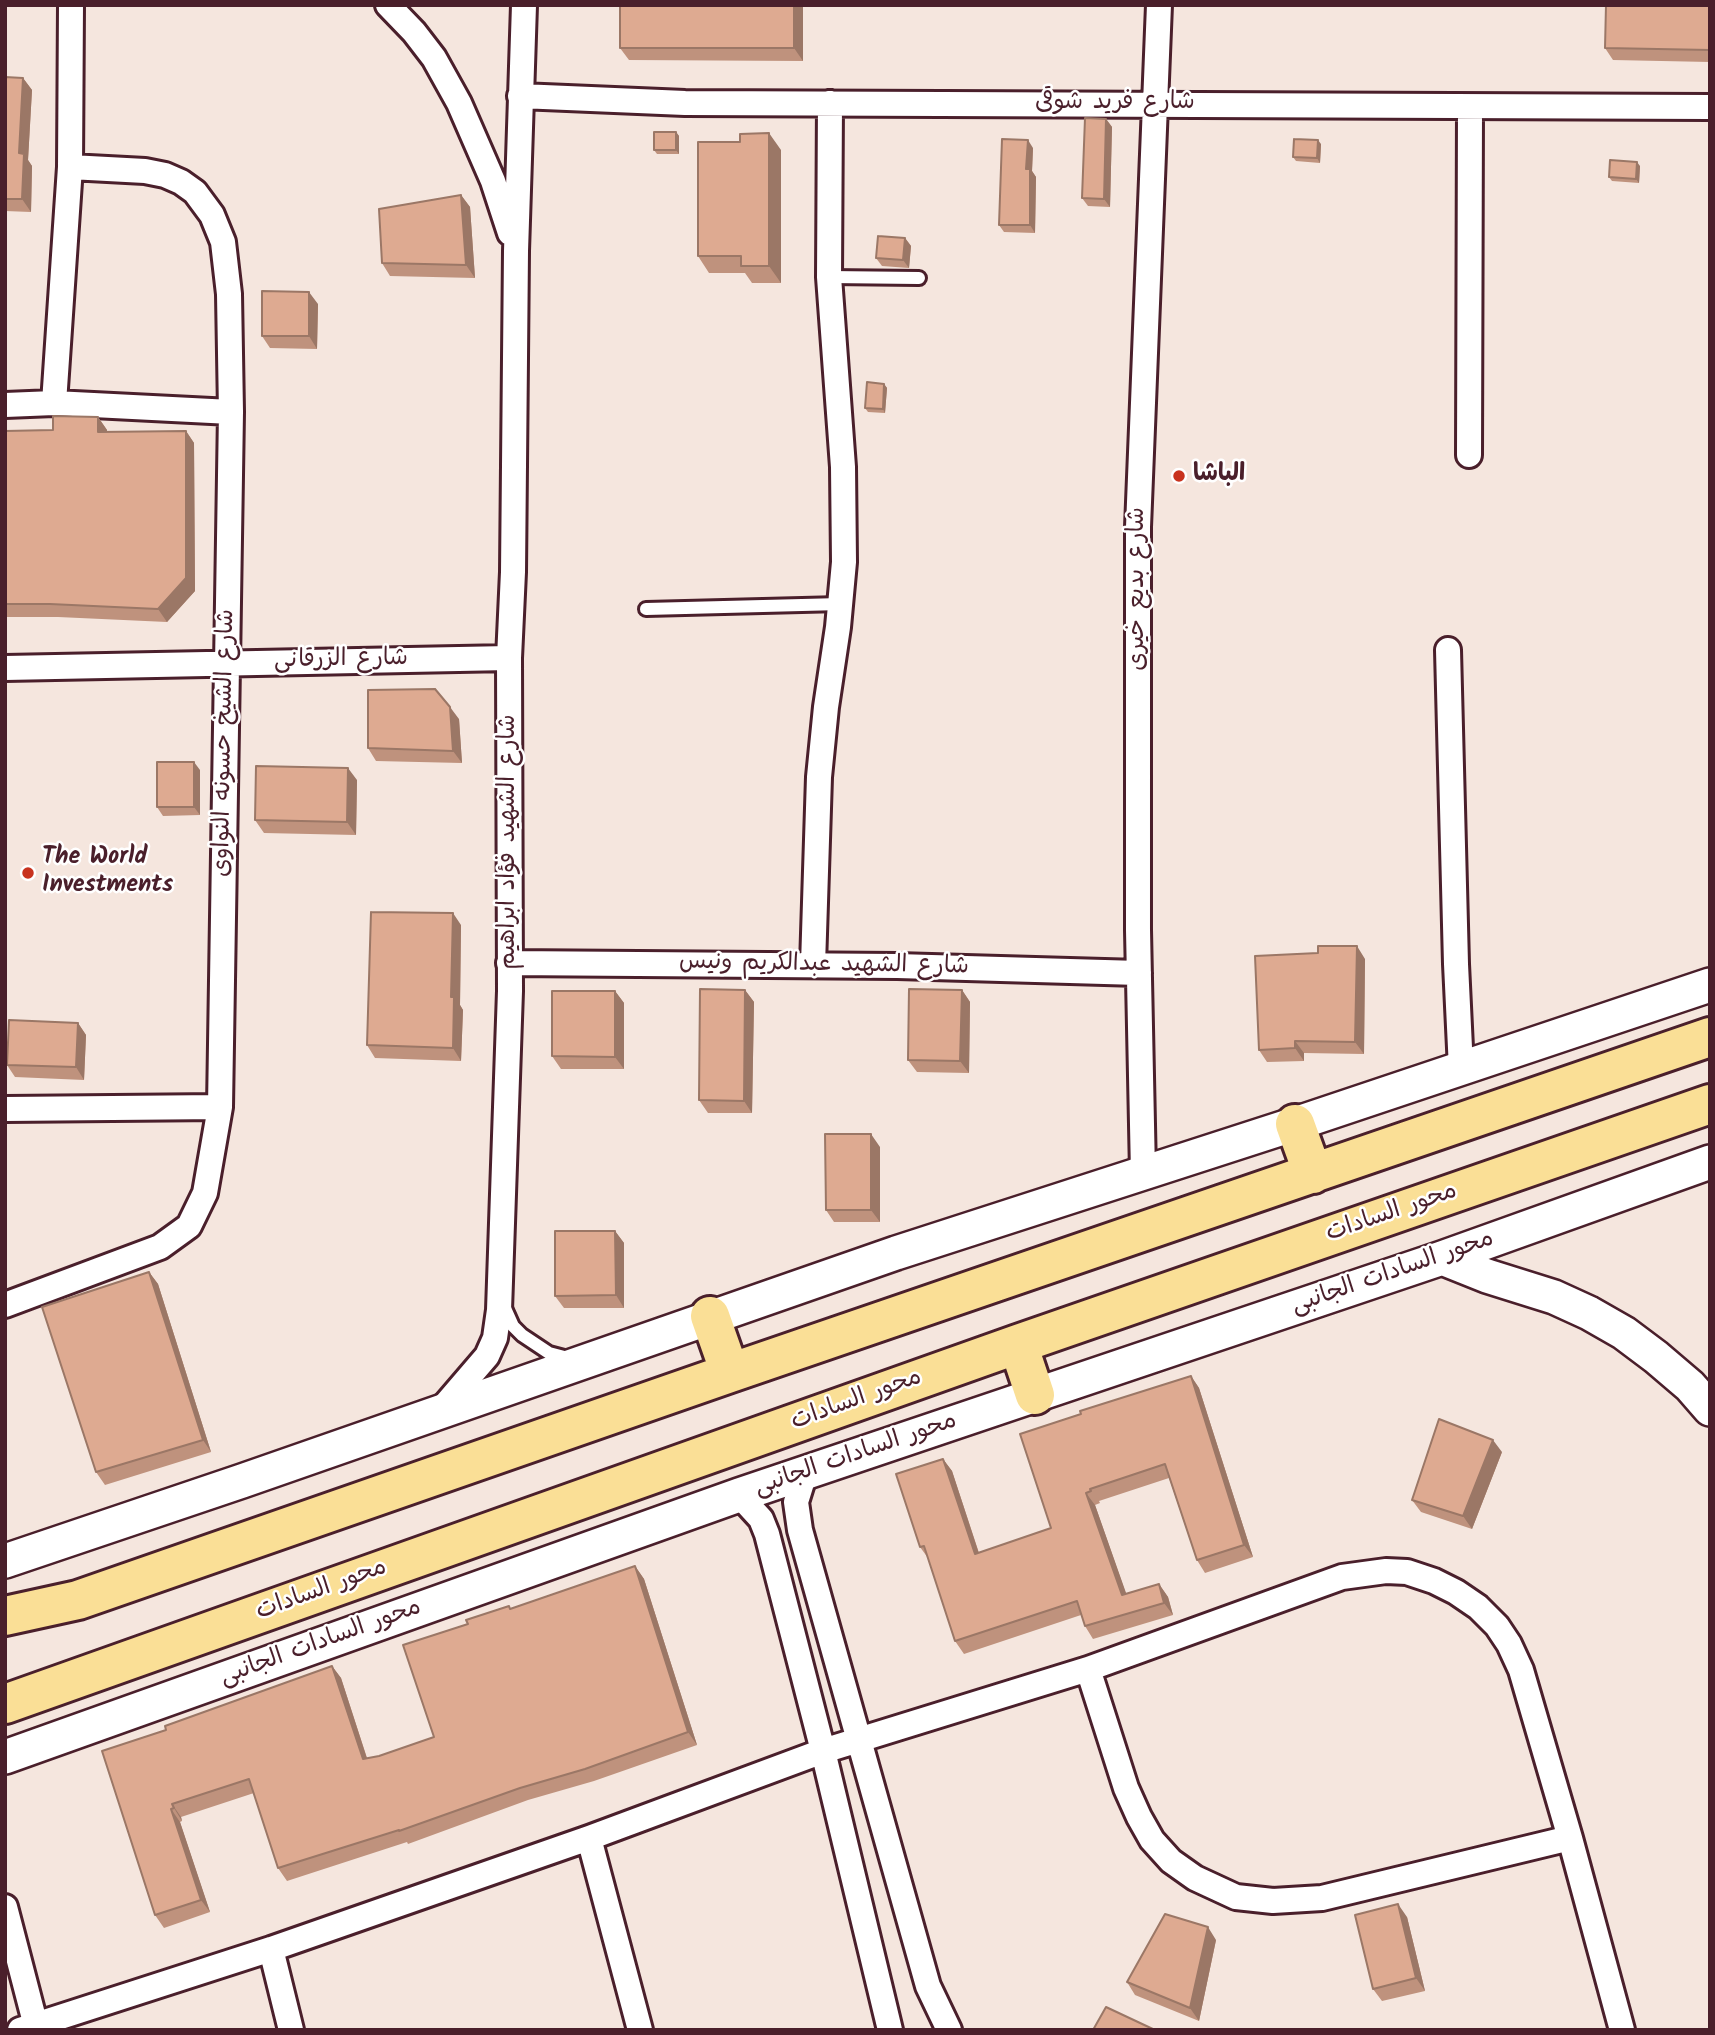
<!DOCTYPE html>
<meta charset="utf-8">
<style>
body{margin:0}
#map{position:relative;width:1715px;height:2035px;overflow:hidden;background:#f5e6de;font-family:Kalam,sans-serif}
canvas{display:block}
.frame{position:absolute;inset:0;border:7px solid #4a1f2b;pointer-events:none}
</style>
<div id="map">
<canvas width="1715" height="2035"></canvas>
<div class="frame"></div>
</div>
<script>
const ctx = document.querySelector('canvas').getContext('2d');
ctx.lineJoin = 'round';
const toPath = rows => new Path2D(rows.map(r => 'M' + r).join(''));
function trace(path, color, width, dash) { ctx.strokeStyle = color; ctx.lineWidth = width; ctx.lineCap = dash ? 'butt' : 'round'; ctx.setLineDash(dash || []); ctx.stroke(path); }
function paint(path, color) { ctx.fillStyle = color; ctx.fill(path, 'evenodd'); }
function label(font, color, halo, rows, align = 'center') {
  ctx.font = font + ' Kalam,"Playpen Sans Arabic",sans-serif'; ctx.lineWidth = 5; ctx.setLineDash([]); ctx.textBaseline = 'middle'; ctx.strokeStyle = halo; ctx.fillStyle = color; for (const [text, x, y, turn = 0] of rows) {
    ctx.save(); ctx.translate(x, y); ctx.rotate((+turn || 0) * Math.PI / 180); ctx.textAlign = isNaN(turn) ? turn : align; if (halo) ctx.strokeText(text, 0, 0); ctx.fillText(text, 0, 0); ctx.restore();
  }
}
const lane = toPath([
 [829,277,919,278],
 [646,609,841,604],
 [504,1306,513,1326,522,1335,549,1353,568,1358]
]);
const street = toPath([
 [388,5,414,32,434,58,459,103,493,181,510,233],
 [520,96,685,103,1710,107],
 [54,403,70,167,71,5],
 [5,405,54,403,231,412],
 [1469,455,1470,108],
 [1448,650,1456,964,1461,1069],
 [5,668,509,658],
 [509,963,897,966,1139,973],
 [813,965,819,777,826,707,838,627,844,562,843,467,829,277,830,103],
 [5,1109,220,1107],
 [1143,1173,1138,930,1138,527,1159,5],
 [5,1305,160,1247,189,1226,205,1193,220,1107,231,412,229,294,223,242,212,215,195,192,181,182,165,175,145,171,70,167],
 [439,1412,487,1356,495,1338,499,1310,510,991,509,658,513,572,516,251,524,5],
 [805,1473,796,1502,800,1530,928,1986,949,2030],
 [739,1495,761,1519,767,1534,823,1751,890,2030],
 [1088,1669,1126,1788,1139,1817,1152,1840,1171,1861,1195,1878,1236,1897,1273,1901,1322,1898,1570,1838],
 [589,1838,640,2030],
 [5,1907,37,2030],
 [271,1949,291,2030],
 [20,2030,271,1949,589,1838,823,1751,1088,1669,1342,1577,1386,1571,1407,1572,1434,1581,1456,1592,1478,1607,1497,1626,1509,1644,1521,1670,1570,1838,1622,2030]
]);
const secondary = toPath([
 [1442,1258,1487,1276,1554,1297,1589,1313,1624,1333,1656,1357,1690,1386,1710,1409],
 [5,1561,242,1481,896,1253,1295,1124,1710,985],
 [5,1757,739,1495,1442,1258,1710,1162]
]);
const primary = toPath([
 [1295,1124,1313,1174],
 [710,1316,730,1373],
 [1018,1344,1035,1395],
 [5,1616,78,1600,730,1373,1710,1037],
 [5,1704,1018,1344,1710,1104]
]);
const wall = toPath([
 [1710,5,1710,62,1613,60,1605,48],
 [803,6,803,61,629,60,620,48],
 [5,77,23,78,32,90,28,160,32,166,31,212,5,211],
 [1106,119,1112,127,1110,207,1088,206,1082,198],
 [676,132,679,136,679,154,657,154,654,150],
 [1321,144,1320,163,1296,161,1293,157],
 [1033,148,1032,171,1036,177,1035,233,1004,232,999,225],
 [781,150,781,283,752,283,745,273,709,273,698,256],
 [1640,166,1639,183,1612,181,1609,177],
 [461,195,470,207,475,278,390,276,382,263],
 [905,238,911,246,909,268,882,266,876,258],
 [318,304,317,349,270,348,262,336],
 [884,384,887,388,885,413,868,412,865,408],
 [98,417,107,430,107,432,186,431,194,443,195,591,167,622,58,617,5,617,5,431,53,430],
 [459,719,462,763,376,761,368,748],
 [200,770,200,815,163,816,157,807],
 [357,780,356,835,264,833,255,820],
 [461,925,460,1005,463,1010,461,1061,375,1058,367,1045],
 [1365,959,1364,1054,1304,1053,1304,1061,1267,1062,1259,1050],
 [745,990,754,1002,752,1113,708,1113,699,1100],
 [962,990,970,1002,969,1073,917,1072,908,1060],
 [615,991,624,1003,624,1069,561,1069,552,1056],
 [78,1023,86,1035,84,1080,15,1077,7,1065],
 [880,1147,880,1222,834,1222,826,1210],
 [615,1231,624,1243,624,1308,564,1308,555,1296],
 [149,1272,158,1284,211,1452,105,1485,96,1472],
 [1191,1376,1199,1388,1253,1557,1205,1573,1197,1560,1169,1478,1099,1501,1100,1503,1095,1505,1126,1594,1159,1584,1168,1597,1173,1615,1093,1639,1085,1626,1081,1615,964,1654,955,1641,928,1558,920,1547,943,1459,952,1471,979,1553,1051,1528],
 [1502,1452,1472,1529,1421,1512,1412,1500],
 [635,1566,644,1579,697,1745,594,1781,528,1800,408,1844,407,1842,287,1881,278,1868,254,1793,181,1817,182,1821,180,1822,210,1912,164,1928,155,1915,166,1730,332,1666,341,1678,367,1758,379,1756,434,1737,511,1609],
 [1407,1917,1425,1991,1382,2001,1373,1989],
 [1216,1940,1199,2021,1135,1995,1127,1982]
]);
const shadedWall = toPath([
 [794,5,803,5,803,61,794,48],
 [23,78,32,90,28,160,32,166,31,212,22,199,19,153],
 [1106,119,1112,127,1110,207,1104,199],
 [676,132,679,136,679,154,676,150],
 [769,133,781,150,781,283,769,266],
 [1028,140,1033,148,1032,171,1036,177,1035,233,1030,225,1026,169],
 [1318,140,1321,144,1320,163,1317,158],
 [1637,162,1640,166,1639,183,1636,179],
 [461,195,470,207,475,278,466,265],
 [905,238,911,246,909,268,903,260],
 [309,292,318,304,317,349,309,336],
 [884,384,887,388,885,413,883,409],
 [98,417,107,430,107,445,98,432],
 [186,431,194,443,195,591,167,622,158,609],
 [450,707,459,719,462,763,453,751],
 [194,762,200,770,200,815,194,807],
 [348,768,357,780,356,835,347,822],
 [453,913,461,925,460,1005,463,1010,461,1061,453,1048,451,997],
 [1357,946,1365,959,1364,1054,1355,1042],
 [745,990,754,1002,752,1113,744,1101],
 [962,990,970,1002,969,1073,960,1061],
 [615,991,624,1003,624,1069,615,1057],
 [78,1023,86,1035,84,1080,76,1067],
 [1295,1041,1304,1053,1304,1061,1295,1048],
 [871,1134,880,1147,880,1222,871,1210],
 [615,1231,624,1243,624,1308,616,1295],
 [149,1272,158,1284,211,1452,203,1440],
 [1191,1376,1199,1388,1253,1557,1244,1545],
 [1493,1440,1502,1452,1472,1529,1463,1516],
 [943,1459,952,1471,983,1566,975,1554],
 [1086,1493,1095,1505,1131,1607,1122,1595],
 [635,1566,644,1579,697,1745,688,1732],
 [1159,1584,1168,1597,1173,1615,1164,1603],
 [332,1666,341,1678,371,1771,363,1759],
 [172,1804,181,1817,182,1821,174,1808],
 [171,1809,180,1822,210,1912,201,1900],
 [1398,1904,1407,1917,1425,1991,1416,1978],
 [1208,1927,1216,1940,1199,2021,1190,2008]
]);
const building = toPath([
 [620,5,794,5,794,48,620,48,620,5],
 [1606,5,1710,5,1710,50,1605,48,1606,5],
 [5,77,23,78,19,153,24,154,22,199,5,199,5,77],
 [1085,118,1106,119,1104,199,1082,198,1085,118],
 [654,132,676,132,676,150,654,150,654,132],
 [769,133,769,266,741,266,741,256,698,256,698,142,740,142,740,134,769,133],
 [1002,139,1028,140,1026,169,1030,169,1030,225,999,225,1002,139],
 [1294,139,1318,140,1317,158,1293,157,1294,139],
 [1610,160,1637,162,1636,179,1609,177,1610,160],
 [461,195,466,265,382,263,379,209,461,195],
 [878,236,905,238,903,260,876,258,878,236],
 [262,291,309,292,309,336,262,336,262,291],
 [867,382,884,384,883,409,865,408,867,382],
 [53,416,98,417,98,432,186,431,186,578,158,609,50,604,5,604,5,431,53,430,53,416],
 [435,689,450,707,453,751,368,748,368,690,435,689],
 [157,762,194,762,194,807,157,807,157,762],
 [256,766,348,768,347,822,255,820,256,766],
 [371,912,453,913,451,997,454,997,453,1048,367,1045,371,912],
 [1318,946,1357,946,1355,1042,1295,1041,1295,1048,1259,1050,1255,956,1318,953,1318,946],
 [700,989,745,990,744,1101,699,1100,700,989],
 [909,989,962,990,960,1061,908,1060,909,989],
 [552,991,615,991,615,1057,552,1056,552,991],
 [9,1020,78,1023,76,1067,7,1065,9,1020],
 [825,1134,871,1134,871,1210,826,1210,825,1134],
 [555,1231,615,1231,616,1295,555,1296,555,1231],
 [149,1272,203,1440,96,1472,42,1307,149,1272],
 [1191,1376,1244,1545,1197,1560,1165,1464,1090,1489,1091,1491,1086,1493,1122,1595,1159,1584,1164,1603,1085,1626,1077,1601,955,1641,924,1546,920,1547,896,1474,943,1459,975,1554,1051,1528,1020,1434,1081,1414,1080,1411,1191,1376],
 [1439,1419,1493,1440,1463,1516,1412,1500,1439,1419],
 [635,1566,688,1732,585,1769,520,1788,399,1831,399,1830,278,1868,249,1779,172,1804,174,1808,171,1809,201,1900,155,1915,102,1751,166,1730,165,1726,332,1666,363,1759,379,1756,434,1737,403,1645,468,1624,466,1620,509,1606,510,1609,635,1566],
 [1398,1904,1416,1978,1373,1989,1355,1915,1398,1904],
 [1165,1914,1208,1927,1190,2008,1127,1982,1165,1914],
 [1106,2007,1155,2030,1093,2030,1106,2007]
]);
const markers = [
 [1179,476,7,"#c8321e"],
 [28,873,7,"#c8321e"]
];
const streetNames = [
 ["شارع فريد شوقى",1115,104],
 ["شارع بديع خيرى",1139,589,-90],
 ["شارع الزرقانى",341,661,-1],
 ["شارع الشيخ حسونه النواوى",226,743,-89],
 ["شارع الشهيد فؤاد ابراهيم",510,842,-90],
 ["شارع الشهيد عبدالكريم ونيس",824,966,1],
 ["محور السادات",1392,1214,-19],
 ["محور السادات الجانبى",1393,1274,-19],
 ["محور السادات",857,1401,-20],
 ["محور السادات الجانبى",856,1456,-19],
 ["محور السادات",322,1591,-20],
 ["محور السادات الجانبى",321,1644,-20]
];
const poiNames = [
 ["الباشا",1193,476],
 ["The World",42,859],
 ["Investments",42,887]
];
trace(lane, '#4a1f2b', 18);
trace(street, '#4a1f2b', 30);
trace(secondary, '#4a1f2b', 38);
trace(primary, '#4a1f2b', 44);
trace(lane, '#fff', 12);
trace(street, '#fff', 24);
trace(secondary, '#fff', 33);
trace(primary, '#fadf96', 38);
paint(wall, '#bf927d');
paint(shadedWall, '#9b7766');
paint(building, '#deaa91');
trace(building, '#9b7766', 2);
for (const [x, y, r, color] of markers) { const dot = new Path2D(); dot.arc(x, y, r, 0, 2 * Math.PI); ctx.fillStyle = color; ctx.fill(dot); trace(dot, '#fff', 2.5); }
label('24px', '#4a1f2b', '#fff', streetNames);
label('bold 24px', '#4a1f2b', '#fff', poiNames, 'left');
</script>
